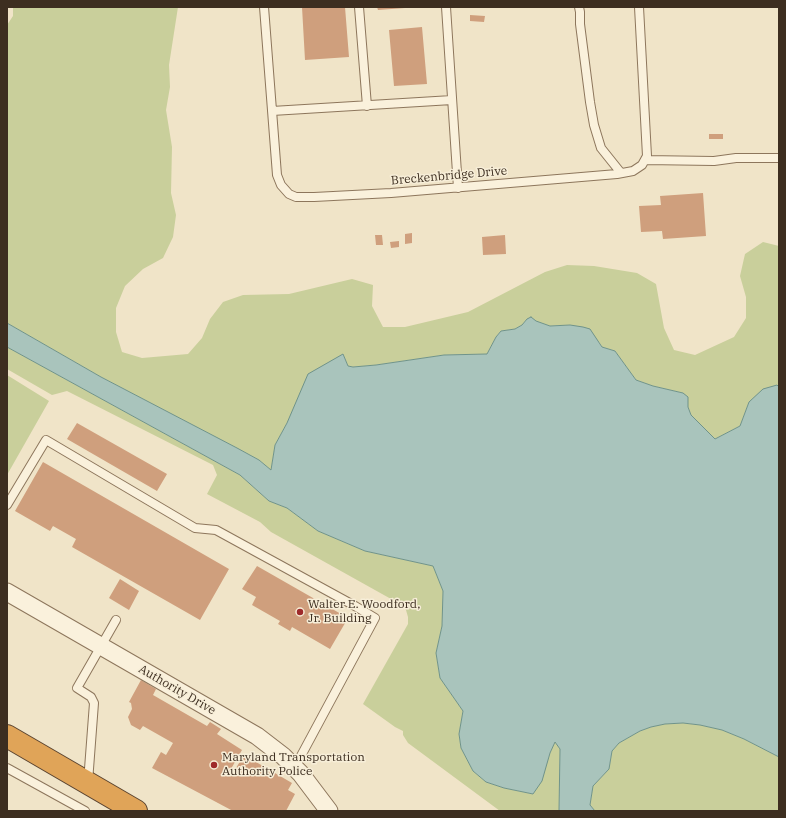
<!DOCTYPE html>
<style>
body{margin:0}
#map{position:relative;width:786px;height:818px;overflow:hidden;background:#f0e4c8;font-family:"IBM Plex Serif",serif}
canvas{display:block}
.frame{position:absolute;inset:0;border:8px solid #3d2e20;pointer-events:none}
</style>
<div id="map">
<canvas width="786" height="818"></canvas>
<div class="frame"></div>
</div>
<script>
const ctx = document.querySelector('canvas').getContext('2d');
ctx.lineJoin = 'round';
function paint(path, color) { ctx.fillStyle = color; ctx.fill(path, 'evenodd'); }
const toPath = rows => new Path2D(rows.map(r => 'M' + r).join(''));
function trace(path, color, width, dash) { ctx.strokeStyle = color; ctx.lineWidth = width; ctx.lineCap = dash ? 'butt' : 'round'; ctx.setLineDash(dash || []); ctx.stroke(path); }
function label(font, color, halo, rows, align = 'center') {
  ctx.font = font + ' "IBM Plex Serif",serif'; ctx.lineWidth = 3; ctx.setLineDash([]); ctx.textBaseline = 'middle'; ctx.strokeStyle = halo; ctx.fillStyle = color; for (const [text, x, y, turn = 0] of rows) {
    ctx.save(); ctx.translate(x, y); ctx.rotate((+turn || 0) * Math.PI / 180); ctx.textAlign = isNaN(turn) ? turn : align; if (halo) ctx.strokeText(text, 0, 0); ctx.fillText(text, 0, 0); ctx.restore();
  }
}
const green = toPath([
 [13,7,178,7,169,65,170,87,166,110,172,147,171,193,176,215,173,237,163,258,143,269,125,286,116,308,116,332,122,352,142,358,188,354,202,338,210,319,223,302,243,295,289,294,352,279,373,285,372,306,383,327,405,327,468,312,545,272,567,265,594,266,637,273,656,284,664,328,674,350,695,355,734,337,746,318,746,297,740,276,745,254,763,242,779,246,779,387,776,385,749,402,740,426,715,439,691,415,683,393,653,386,636,380,615,351,602,347,599,342,570,325,550,326,527,319,522,325,515,329,501,331,496,337,487,354,444,355,376,365,353,367,348,366,343,354,287,423,275,445,271,470,259,460,101,377,7,323,7,25,13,16],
 [7,347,240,475,269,501,287,508,318,531,365,551,433,566,443,591,442,626,436,653,440,678,463,711,459,734,461,748,473,771,486,782,504,788,533,794,555,741,560,749,559,811,500,811,408,743,403,735,403,731,395,727,363,704,408,624,408,617,406,610,400,604,271,532,260,522,207,494,217,475,213,465,67,391,52,395,7,369],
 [7,375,49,401,7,475],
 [683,723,700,725,722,730,744,739,779,757,779,811,595,811,590,805,593,786,609,769,612,751,619,743,640,731,651,727,665,724]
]);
const water = toPath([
 [531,317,536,321,550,326,570,325,583,327,590,329,602,347,615,351,636,380,653,386,683,393,688,397,688,407,691,415,715,439,740,426,749,402,763,389,777,385,779,387,779,757,744,739,722,730,700,725,683,723,665,724,651,727,640,731,619,743,612,751,609,769,593,786,590,805,595,811,559,811,560,749,555,742,550,753,542,781,533,794,504,788,486,782,473,771,461,748,459,734,463,711,440,678,436,653,442,626,443,591,433,566,365,551,318,531,287,508,269,501,240,475,7,347,7,323,101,377,237,448,259,460,271,470,275,445,287,423,308,374,343,354,348,366,353,367,376,365,444,355,487,354,496,337,501,331,515,329,522,325,527,319,531,317]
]);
const building = toPath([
 [302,7,345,7,349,57,305,60],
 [377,7,405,7,405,8,378,10],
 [470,15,485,16,484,22,470,21],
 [422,27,427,84,394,86,389,30],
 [709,134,723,134,723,139,709,139],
 [703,193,706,236,663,239,662,231,641,232,639,206,661,205,660,196],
 [412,233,412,243,405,244,405,234],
 [375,235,382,235,383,245,376,245],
 [505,235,506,254,483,255,482,237],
 [399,241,399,247,391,248,390,242],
 [77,423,167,474,157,491,67,439],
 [43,462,229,569,200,620,72,547,76,539,53,526,50,531,15,511],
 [257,566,348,618,330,649,292,627,290,631,278,624,280,621,252,605,256,597,242,589],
 [120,579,139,591,129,610,109,598],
 [141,680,156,689,153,695,207,726,210,722,221,729,217,734,242,750,228,774,231,776,244,755,292,783,288,790,295,794,286,811,233,811,152,768,161,752,166,755,173,743,143,726,140,730,131,725,128,717,132,709,131,703,129,702]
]);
const service = toPath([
 [264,7,277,175,281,185,289,194,296,197,314,197,391,193,617,174,633,171,642,165,647,156,639,7],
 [359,7,367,106],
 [446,7,458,188],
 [579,7,580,12,580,24,590,102,594,125,601,148,621,173],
 [272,111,452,100],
 [645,160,714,161,736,158,779,158],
 [7,505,46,440,195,528,216,530,355,606,375,618,295,767],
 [7,768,85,811],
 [88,782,94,703,91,697,77,688,116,620]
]);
const minor = toPath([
 [7,592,257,736,283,756,301,774,329,811]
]);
const motorway = toPath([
 [7,736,136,811]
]);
const markers = [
 [300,612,4,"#9e2a2b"],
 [214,765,4,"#9e2a2b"]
];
const streetNames = [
 ["Breckenbridge Drive",449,176,-5],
 ["Authority Drive",177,690,30]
];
const poiNames = [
 ["Walter E. Woodford,",308,605],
 ["Jr. Building",308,619],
 ["Maryland Transportation",222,758],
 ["Authority Police",222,772]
];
paint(green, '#c9cf9b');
paint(water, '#a9c4bc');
trace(water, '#6f938a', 1);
paint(building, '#cf9f7d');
trace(service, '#8d765c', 10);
trace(minor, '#8d765c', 19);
trace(motorway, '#5b4430', 24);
trace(service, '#faf1dc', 8);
trace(minor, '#faf1dc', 17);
trace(motorway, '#e0a458', 22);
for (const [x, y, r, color] of markers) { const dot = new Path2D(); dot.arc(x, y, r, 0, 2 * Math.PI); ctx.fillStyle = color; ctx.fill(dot); trace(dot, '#f7eed8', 1.5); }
label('12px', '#3d2e20', '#f7eed8', streetNames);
label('12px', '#3d2e20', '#f7eed8', poiNames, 'left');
</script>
